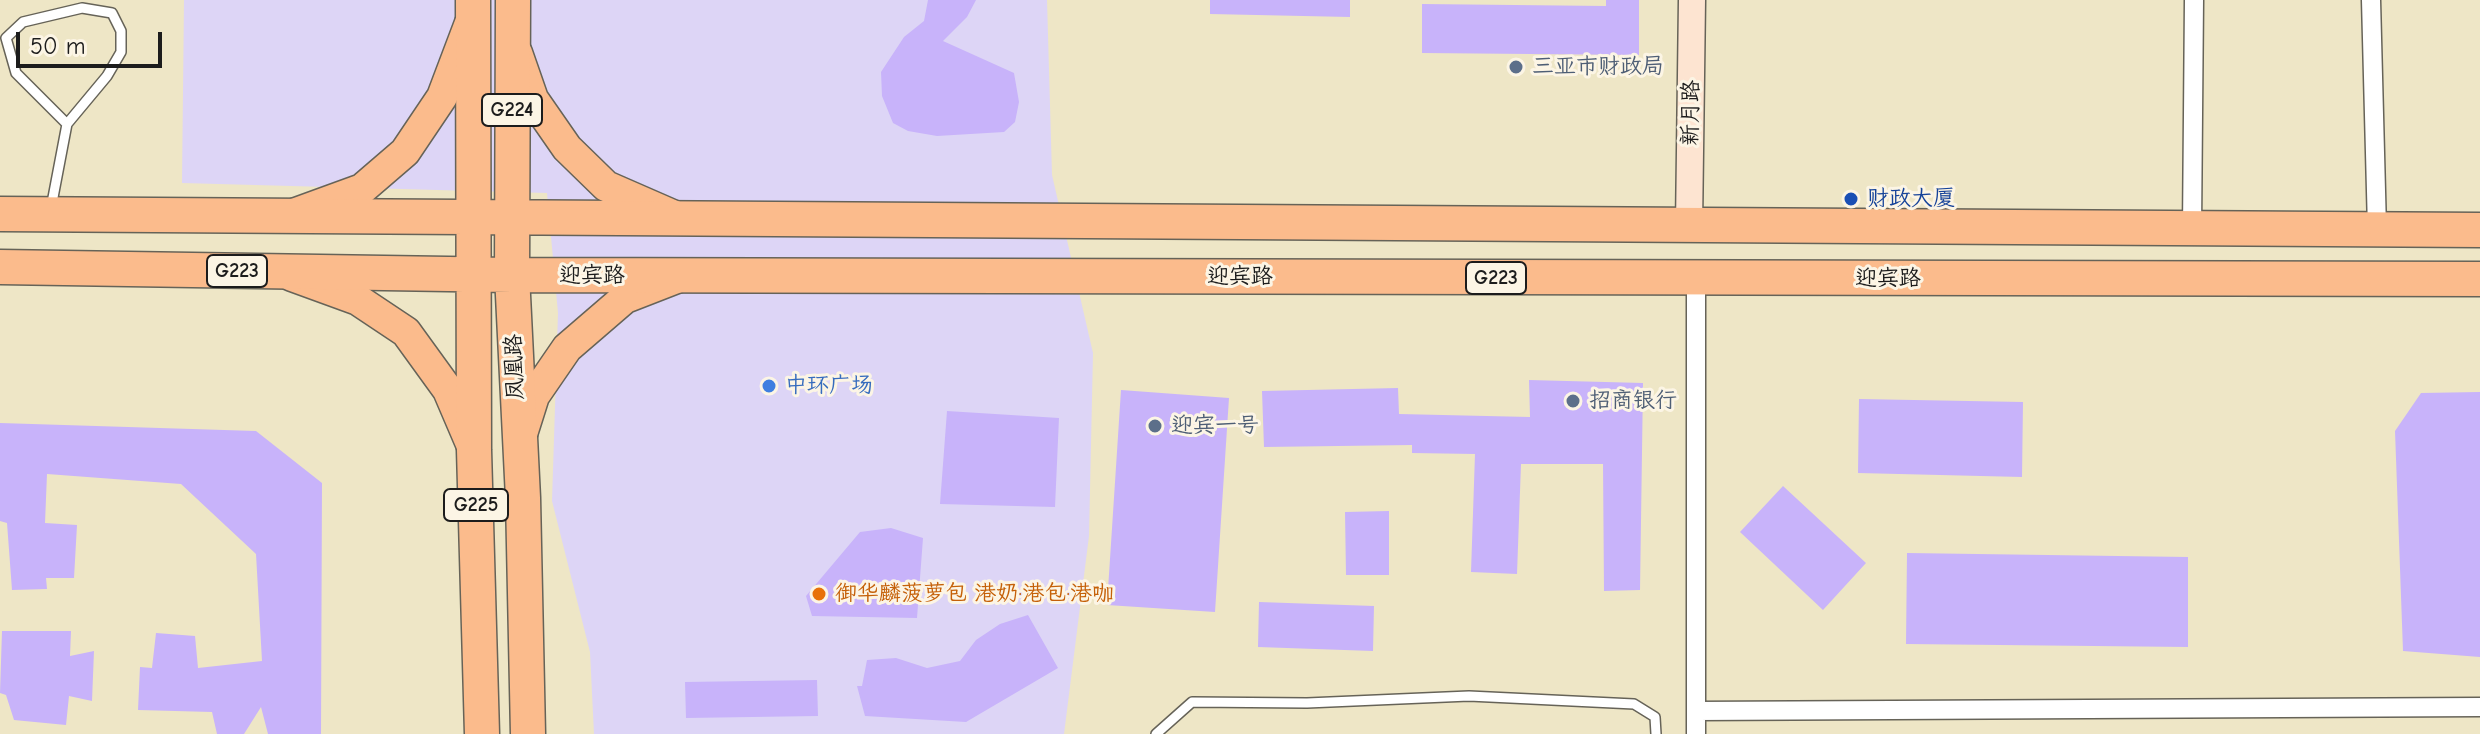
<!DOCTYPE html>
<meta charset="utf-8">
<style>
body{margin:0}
#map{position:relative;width:2480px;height:734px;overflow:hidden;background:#eee6c6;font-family:"Comic Neue",sans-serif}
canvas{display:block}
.scale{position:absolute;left:16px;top:32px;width:146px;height:36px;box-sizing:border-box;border:4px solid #1c1c1c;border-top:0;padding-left:10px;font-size:24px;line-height:28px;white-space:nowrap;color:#1c1c1c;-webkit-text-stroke:6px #fcf5e5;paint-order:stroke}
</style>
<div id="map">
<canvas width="2480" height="734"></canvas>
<div class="scale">50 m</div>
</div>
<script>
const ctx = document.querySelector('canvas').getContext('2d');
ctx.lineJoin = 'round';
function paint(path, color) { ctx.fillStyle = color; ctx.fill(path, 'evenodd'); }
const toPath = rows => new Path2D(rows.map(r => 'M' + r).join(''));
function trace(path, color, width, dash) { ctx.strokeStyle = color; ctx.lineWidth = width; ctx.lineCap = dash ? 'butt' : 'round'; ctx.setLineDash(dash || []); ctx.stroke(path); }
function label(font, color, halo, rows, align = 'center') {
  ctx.font = font + ' "Comic Neue","LXGW WenKai TC",sans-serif'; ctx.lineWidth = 6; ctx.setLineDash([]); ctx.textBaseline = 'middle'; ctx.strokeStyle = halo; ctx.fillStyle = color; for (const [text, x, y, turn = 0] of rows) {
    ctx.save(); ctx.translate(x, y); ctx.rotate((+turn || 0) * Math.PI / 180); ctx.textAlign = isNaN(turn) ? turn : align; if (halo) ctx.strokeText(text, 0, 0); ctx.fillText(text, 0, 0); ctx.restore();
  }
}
const built = toPath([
 [184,0,1047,0,1052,175,1093,353,1089,536,1064,734,594,734,590,652,552,501,558,313,547,193,182,183]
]);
const building = toPath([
 [928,0,976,0,967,17,943,41,1014,73,1019,102,1015,122,1004,132,937,136,908,131,893,123,882,96,881,72,904,37,924,21],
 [1210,0,1350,0,1350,17,1210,14],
 [1606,0,1639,0,1639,55,1422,53,1422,4,1606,6],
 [1529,380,1643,383,1640,590,1604,591,1603,464,1521,464,1517,574,1471,572,1475,454,1412,453,1412,445,1264,447,1262,391,1398,388,1399,414,1530,417],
 [1121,390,1229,398,1215,612,1107,605],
 [2480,392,2480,657,2403,651,2395,431,2421,393],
 [1859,399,2023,402,2022,477,1858,473],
 [947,411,1059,418,1055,507,940,504],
 [0,423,256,431,322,483,321,734,268,734,261,707,244,734,217,734,212,712,138,710,140,667,152,668,156,633,195,636,198,668,262,661,256,554,181,484,47,474,45,523,77,525,74,578,46,578,47,589,12,590,7,523,0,521],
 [1783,486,1866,563,1823,610,1740,532],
 [1389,511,1389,575,1346,575,1345,512],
 [891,528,923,538,917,618,812,616,806,596,860,532],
 [1907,553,2188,557,2188,647,1906,644],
 [1259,602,1374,606,1373,651,1258,647],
 [1028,615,1058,668,966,722,865,716,857,686,862,686,867,660,896,658,927,668,960,661,976,640,1000,624],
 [2,631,71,631,70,656,94,651,92,701,69,696,66,725,14,720,6,695,0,693],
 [817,680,818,716,686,718,685,682]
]);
const lane = toPath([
 [51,208,67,124,107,76,121,52,121,31,112,13,82,8,23,22,6,38,16,73,67,124],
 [1156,734,1192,702,1307,703,1469,696,1634,704,1655,717,1656,734]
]);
const street = toPath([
 [2371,0,2377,229],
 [2192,229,2194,0],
 [1696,278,1696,734],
 [1696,711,2480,707]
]);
const secondary = toPath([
 [1689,226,1692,0]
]);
const primary = toPath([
 [517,53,533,99,567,148,606,186,677,217],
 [296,213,362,189,405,152,442,97,470,23],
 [292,276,358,300,406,332,448,390,472,446],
 [522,434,534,396,567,348,625,298,679,277]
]);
const highway = toPath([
 [473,0,474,450,482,734],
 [513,0,512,275,523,498,528,734],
 [0,214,2480,230],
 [0,267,512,275,2480,279]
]);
const markers = [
 [1516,67,8,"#5c6f8a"],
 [1851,199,8,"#1a4fb4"],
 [769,386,8,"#3f7fe0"],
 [1573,401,8,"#5c6f8a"],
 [1155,426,8,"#5c6f8a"],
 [819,594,8,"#e8710a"]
];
const shields = [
 [512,110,60],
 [237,271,60],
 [1496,278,60],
 [476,505,64]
];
const shieldNames = [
 ["G224",512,110],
 ["G223",237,271],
 ["G223",1496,278],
 ["G225",476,505]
];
const serviceNames = [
 ["三亚市财政局",1532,67],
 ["招商银行",1589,401],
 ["迎宾一号",1171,426]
];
const streetNames = [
 ["新月路",1691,113,-89],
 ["迎宾路",592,276],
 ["迎宾路",1240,277],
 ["迎宾路",1888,279],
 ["凤凰路",515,367,-92]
];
const transitNames = [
 ["财政大厦",1867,199]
];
const shopNames = [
 ["中环广场",785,386]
];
const foodNames = [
 ["御华麟菠萝包 港奶·港包·港咖",835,594]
];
paint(built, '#ddd5f6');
paint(building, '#c8b3fa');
trace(lane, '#666358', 12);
trace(street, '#666358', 21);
trace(secondary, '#666358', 29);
trace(primary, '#666358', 33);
trace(highway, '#666358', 37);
trace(lane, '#fff', 9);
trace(street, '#fff', 18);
trace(secondary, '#fde4d1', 26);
trace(primary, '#fbbb8c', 30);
trace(highway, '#fbbb8c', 34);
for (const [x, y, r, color] of markers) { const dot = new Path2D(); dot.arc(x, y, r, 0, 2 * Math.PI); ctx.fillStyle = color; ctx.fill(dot); trace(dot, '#fcf5e5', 3); }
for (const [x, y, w] of shields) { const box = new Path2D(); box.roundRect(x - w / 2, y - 16, w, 32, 6); ctx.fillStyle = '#fcf5e5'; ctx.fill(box); trace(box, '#1c1c1c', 2); }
label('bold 20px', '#1c1c1c', null, shieldNames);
label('22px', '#4e5e75', '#fcf5e5', serviceNames, 'left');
label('22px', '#1c1c1c', '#fcf5e5', streetNames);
label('22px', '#164399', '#fcf5e5', transitNames, 'left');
label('22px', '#366cbe', '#fcf5e5', shopNames, 'left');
label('22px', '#c56008', '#fcf5e5', foodNames, 'left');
</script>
